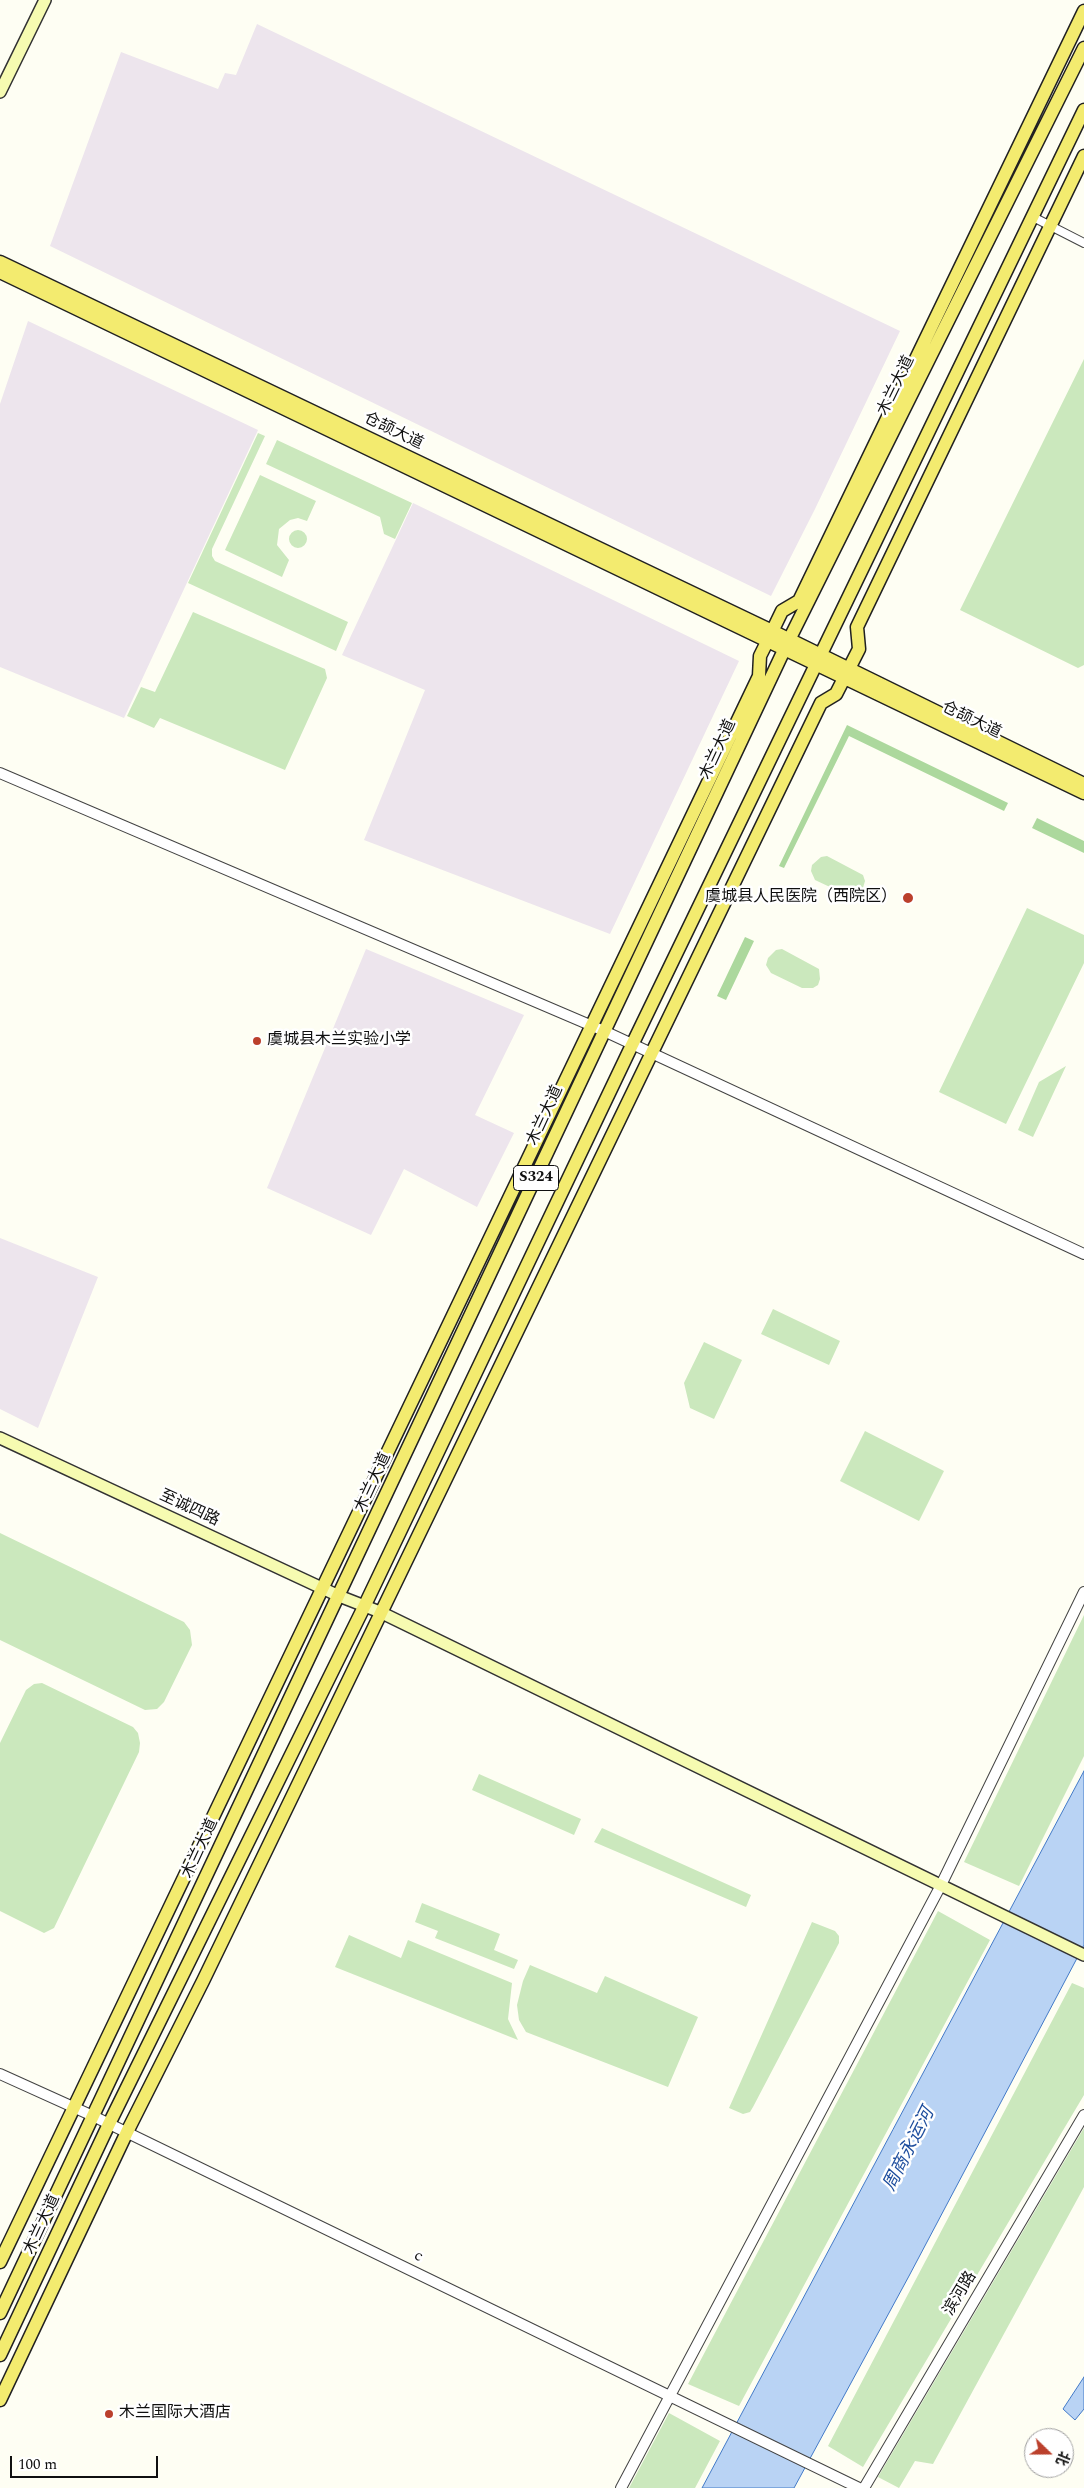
<!DOCTYPE html>
<meta charset="utf-8">
<style>
body{margin:0}
#map{position:relative;width:1084px;height:2488px;overflow:hidden;background:#fefef3;font-family:Spectral,"Noto Sans SC",serif}
canvas{display:block}
.north{position:absolute;left:1024px;top:2428px;width:50px;height:50px;box-sizing:border-box;background:#fff;border:1px solid #9f9f9f;border-radius:50%;rotate:112deg;font-size:14px;font-weight:700;line-height:20px;text-align:center;color:#101010}
.north::after{content:'';display:block;margin:auto;width:18px;height:22px;background:#bb402c;clip-path:polygon(50% 0,100% 100%,50% 72%,0 100%)}
.scale{position:absolute;left:10px;top:2456px;width:148px;height:22px;box-sizing:border-box;border:2px solid #101010;border-top:0;padding-left:6px;font-size:15px;line-height:18px;white-space:nowrap;color:#101010;-webkit-text-stroke:4px #fff;paint-order:stroke}
</style>
<div id="map">
<canvas width="1084" height="2488"></canvas>
<div class="north">北</div>
<div class="scale">100 m</div>
</div>
<script>
const ctx = document.querySelector('canvas').getContext('2d');
ctx.lineJoin = 'round';
function paint(path, color) { ctx.fillStyle = color; ctx.fill(path, 'evenodd'); }
const toPath = rows => new Path2D(rows.map(r => 'M' + r).join(''));
function trace(path, color, width, dash) { ctx.strokeStyle = color; ctx.lineWidth = width; ctx.lineCap = dash ? 'butt' : 'round'; ctx.setLineDash(dash || []); ctx.stroke(path); }
function label(font, color, halo, rows, align = 'center') {
  ctx.font = font + ' Spectral,"Noto Sans SC",serif'; ctx.lineWidth = 5; ctx.setLineDash([]); ctx.textBaseline = 'middle'; ctx.strokeStyle = halo; ctx.fillStyle = color; for (const [text, x, y, turn = 0] of rows) {
    ctx.save(); ctx.translate(x, y); ctx.rotate((+turn || 0) * Math.PI / 180); ctx.textAlign = isNaN(turn) ? turn : align; if (halo) ctx.strokeText(text, 0, 0); ctx.fillText(text, 0, 0); ctx.restore();
  }
}
const industrial = toPath([
 [257,24,900,331,815,509,771,596,50,246,121,52,218,89,225,73,236,75],
 [28,321,258,430,124,718,0,667,0,404],
 [413,503,739,661,610,934,364,840,425,690,342,655],
 [366,949,524,1015,475,1115,514,1133,477,1207,404,1169,371,1235,267,1188],
 [0,1238,98,1277,38,1428,0,1409]
]);
const green = toPath([
 [1084,359,1084,665,1078,668,960,610],
 [258,433,265,436,212,549,212,556,215,561,348,622,336,651,188,583],
 [277,440,412,503,395,539,384,534,380,517,266,464],
 [260,475,316,501,307,521,298,518,290,520,279,529,277,545,289,560,282,577,225,550],
 '289 539a9 9 0 1 1 18 0a9 9 0 1 1-18 0Z',
 [193,612,325,669,327,678,285,770,160,718,154,728,127,716,141,687,155,692],
 [827,856,863,875,865,881,862,891,852,896,847,895,815,880,811,871,812,865,821,857],
 [1027,908,1084,935,1084,963,1006,1124,939,1092],
 [782,949,819,969,820,979,818,985,813,988,802,988,771,973,766,965,768,958,776,950],
 [1066,1066,1033,1137,1018,1130,1039,1082],
 [773,1309,840,1341,829,1365,761,1334],
 [704,1342,742,1360,714,1419,690,1408,684,1383],
 [865,1431,944,1471,919,1521,840,1481],
 [0,1533,184,1622,190,1630,192,1645,164,1702,157,1709,145,1710,0,1640],
 [1084,1615,1084,1756,1019,1886,964,1862],
 [42,1683,133,1727,138,1733,140,1743,139,1752,54,1928,44,1933,0,1911,0,1743,26,1690,34,1684],
 [479,1774,581,1819,574,1835,472,1790],
 [602,1828,751,1895,746,1907,594,1842],
 [422,1903,500,1934,494,1950,518,1960,514,1969,435,1938,438,1931,415,1922],
 [938,1911,990,1940,739,2406,688,2384],
 [812,1922,835,1931,839,1936,839,1943,753,2107,750,2112,743,2114,729,2108],
 [349,1935,401,1958,408,1940,512,1983,508,2019,518,2040,335,1967],
 [530,1965,597,1993,605,1976,698,2017,668,2087,526,2032,519,2020,517,2005,523,1981],
 [1072,1983,1084,1988,1084,2095,863,2467,828,2446],
 [1084,2128,1084,2187,933,2464,915,2461,899,2488,878,2477],
 [669,2413,720,2441,695,2488,629,2488]
]);
const forest = toPath([
 [847,725,1008,803,1004,811,849,736,784,868,779,866],
 [1037,818,1084,841,1084,853,1032,828],
 [745,937,754,941,726,1000,717,996]
]);
const water = toPath([
 [1084,1771,1084,1945,909,2276,794,2488,702,2488,1084,1771],
 [1084,2377,1084,2409,1075,2420,1063,2409,1084,2377]
]);
const minor = toPath([
 [1033,217,1084,243]
]);
const tertiary = toPath([
 [0,773,604,1031,1084,1254],
 [0,2074,93,2116,859,2488],
 [621,2488,940,1887,1084,1592],
 [864,2488,1084,2115]
]);
const secondary = toPath([
 [0,92,45,0],
 [0,1438,339,1596,380,1612,1084,1955]
]);
const primary = toPath([
 [0,262,772,631,1084,784],
 [0,272,1084,793],
 [0,2262,759,676,760,656,768,640,782,611,799,601,1084,11],
 [0,2313,785,648,1084,48],
 [0,2355,109,2124,364,1607,632,1045,1084,110],
 [0,2400,127,2132,203,1981,821,703,836,694,859,649,857,627,1084,156]
]);
const markers = [
 [908,898,6,"#bb402c"],
 [257,1041,5,"#bb402c"],
 [109,2414,5,"#bb402c"]
];
const shields = [
 [536,1178,45]
];
const shieldNames = [
 ["S324",536,1178]
];
const streetNames = [
 ["木兰大道",897,386,-64],
 ["仓颉大道",393,432,26],
 ["仓颉大道",971,721,26],
 ["木兰大道",719,750,-65],
 ["木兰大道",546,1116,-65],
 ["木兰大道",374,1483,-65],
 ["至诚四路",189,1509,25],
 ["木兰大道",201,1849,-65],
 ["木兰大道",43,2225,-65],
 ["c",418,2257,26],
 ["滨河路",961,2294,-59]
];
const poiNames = [
 ["虞城县人民医院（西院区）",897,898,"right"],
 ["虞城县木兰实验小学",267,1041],
 ["木兰国际大酒店",119,2414]
];
const waterNames = [
 ["周商永运河",910,2150,-63]
];
paint(industrial, '#ede5ed');
paint(green, '#cbe8bd');
paint(forest, '#acd89d');
paint(water, '#b9d3f4');
trace(water, '#437ac8', 1);
trace(minor, '#434343', 10);
trace(tertiary, '#434343', 12);
trace(secondary, '#323232', 14);
trace(primary, '#212121', 15);
trace(minor, '#fff', 8);
trace(tertiary, '#fff', 10);
trace(secondary, '#f6fbb1', 11);
trace(primary, '#f3eb6f', 12);
for (const [x, y, r, color] of markers) { const dot = new Path2D(); dot.arc(x, y, r, 0, 2 * Math.PI); ctx.fillStyle = color; ctx.fill(dot); trace(dot, '#fff', 2); }
for (const [x, y, w] of shields) { const box = new Path2D(); box.roundRect(x - w / 2, y - 12.5, w, 25, 4); ctx.fillStyle = '#fff'; ctx.fill(box); trace(box, '#101010', 1); }
label('bold 15px', '#101010', null, shieldNames);
label('16px', '#101010', '#fff', streetNames);
label('16px', '#101010', '#fff', poiNames, 'left');
label('italic 18px', '#1d4d9d', '#fff', waterNames);
</script>
